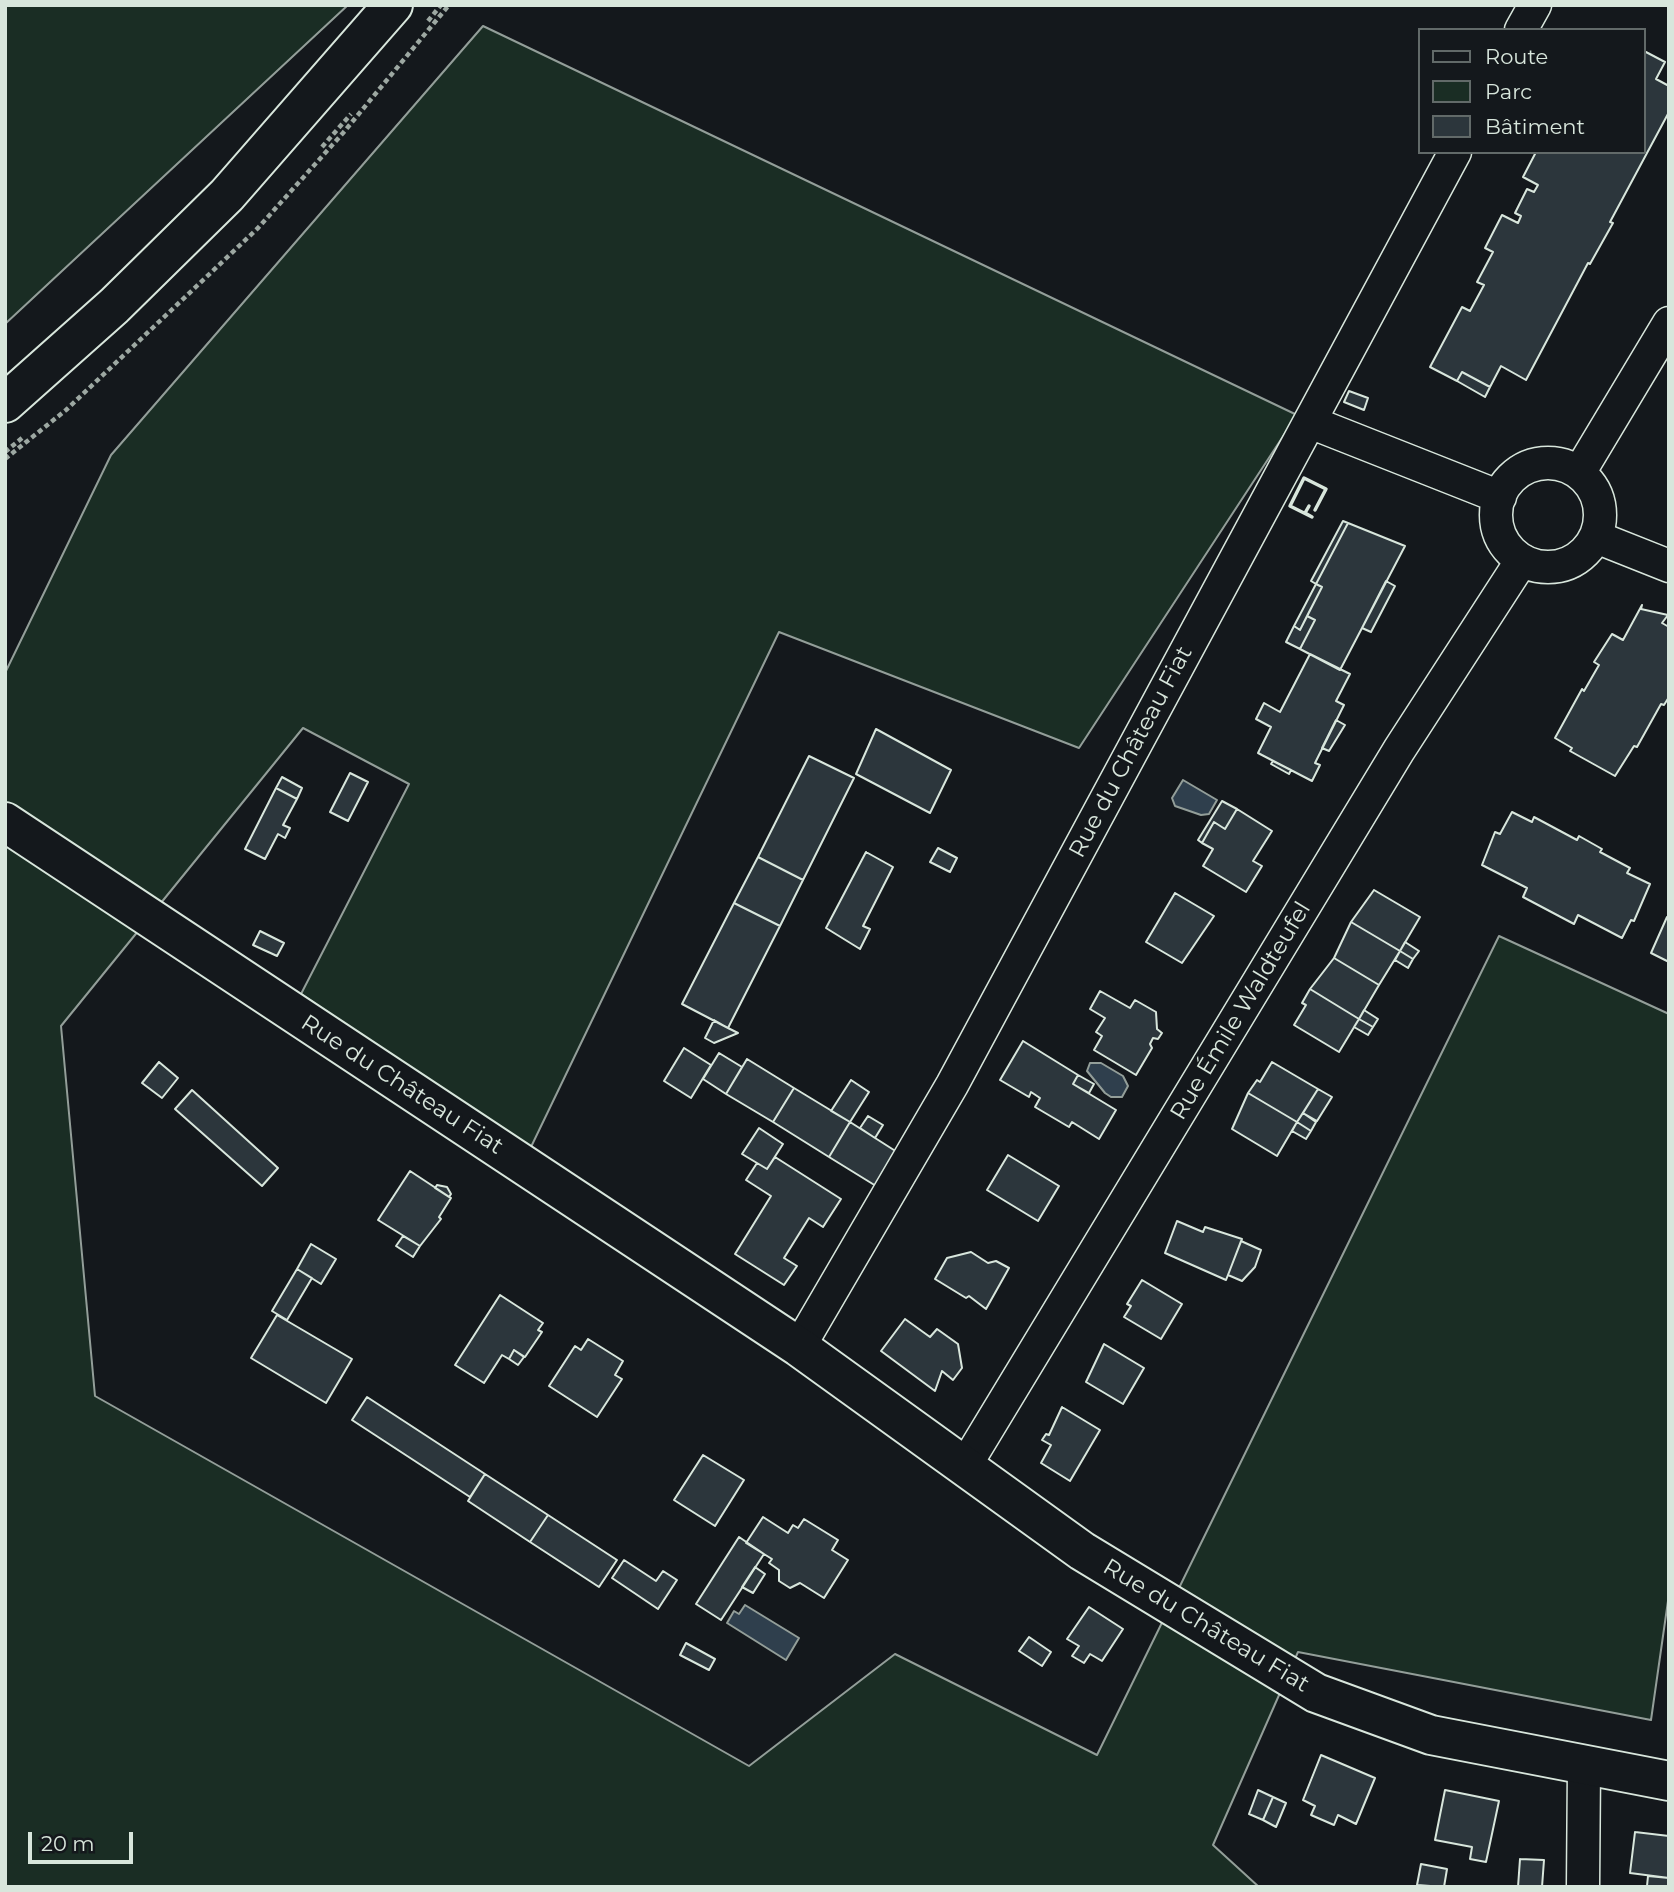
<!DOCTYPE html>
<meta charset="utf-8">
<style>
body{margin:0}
#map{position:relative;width:1674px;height:1892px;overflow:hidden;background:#14181c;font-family:Montserrat,sans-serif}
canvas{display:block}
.frame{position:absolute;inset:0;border:7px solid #d8e6dc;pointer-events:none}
.legend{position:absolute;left:1418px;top:28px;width:228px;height:126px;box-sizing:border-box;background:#14181c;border:2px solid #626a69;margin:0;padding:9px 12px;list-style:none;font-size:21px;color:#d8e6dc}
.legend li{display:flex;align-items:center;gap:14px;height:35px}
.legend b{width:35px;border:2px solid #626a69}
.scale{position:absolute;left:28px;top:1832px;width:105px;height:32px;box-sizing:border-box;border:4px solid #d8e6dc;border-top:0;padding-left:9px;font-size:21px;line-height:24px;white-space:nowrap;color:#d8e6dc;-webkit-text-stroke:5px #14181c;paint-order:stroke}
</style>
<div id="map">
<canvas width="1674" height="1892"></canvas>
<div class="frame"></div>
<ul class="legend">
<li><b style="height:9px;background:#14181c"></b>Route</li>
<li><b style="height:19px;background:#1a2d24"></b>Parc</li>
<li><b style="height:19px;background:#2c363c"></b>Bâtiment</li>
</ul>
<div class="scale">20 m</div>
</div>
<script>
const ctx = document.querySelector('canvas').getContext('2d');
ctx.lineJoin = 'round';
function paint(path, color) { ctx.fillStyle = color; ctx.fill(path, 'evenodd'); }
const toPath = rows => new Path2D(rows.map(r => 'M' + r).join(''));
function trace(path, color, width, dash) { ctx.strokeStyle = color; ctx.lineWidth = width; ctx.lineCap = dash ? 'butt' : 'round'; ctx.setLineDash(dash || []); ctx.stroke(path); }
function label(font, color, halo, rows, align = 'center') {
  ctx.font = font + ' Montserrat,sans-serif'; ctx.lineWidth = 5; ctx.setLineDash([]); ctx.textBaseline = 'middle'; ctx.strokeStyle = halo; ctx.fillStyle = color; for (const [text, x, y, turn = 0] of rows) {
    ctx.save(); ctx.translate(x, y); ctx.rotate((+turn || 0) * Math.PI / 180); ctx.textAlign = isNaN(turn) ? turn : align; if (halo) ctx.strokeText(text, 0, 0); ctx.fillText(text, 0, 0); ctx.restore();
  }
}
const green = toPath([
 [5,5,348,5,5,324,5,5],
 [483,26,1297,415,1079,748,779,632,530,1149,301,994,409,784,303,728,61,1026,95,1396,749,1766,895,1654,1097,1755,1499,936,1669,1014,1669,1594,1651,1720,1298,1652,1213,1845,1259,1887,5,1887,5,673,111,455,483,26]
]);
const water = toPath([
 [1183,780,1217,800,1209,814,1201,815,1175,806,1172,798,1183,780],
 [1090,1063,1101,1063,1123,1076,1128,1086,1122,1097,1111,1097,1105,1093,1087,1071,1090,1063],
 [745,1605,799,1638,786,1660,727,1623,734,1611,739,1614,745,1605]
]);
const building = toPath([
 [1644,51,1665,62,1656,79,1669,86,1669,112,1610,222,1613,223,1590,264,1588,263,1526,380,1501,366,1490,387,1462,372,1457,381,1430,367,1462,307,1470,311,1484,285,1477,282,1493,252,1485,248,1502,215,1518,223,1521,216,1515,213,1527,189,1534,192,1538,185,1523,177,1536,152,1644,152,1644,51],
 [1462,372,1490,387,1485,397,1457,381,1462,372],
 [1349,391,1368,398,1364,410,1344,402,1349,391],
 [1343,521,1348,523,1316,584,1311,581,1343,521],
 [1348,523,1405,546,1340,670,1300,649,1315,620,1307,616,1322,587,1316,584,1348,523],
 [1386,581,1395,586,1371,632,1362,628,1386,581],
 [1316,584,1322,587,1300,630,1294,626,1316,584],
 [1642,605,1641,609,1668,615,1662,623,1669,627,1669,697,1664,705,1661,704,1637,747,1634,746,1615,776,1570,751,1572,748,1555,738,1582,689,1584,691,1599,665,1594,662,1612,634,1623,640,1642,605],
 [1307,616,1315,620,1300,649,1286,642,1294,626,1300,630,1307,616],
 [1310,654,1350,674,1336,701,1344,705,1315,763,1320,765,1312,781,1258,753,1271,727,1256,719,1264,703,1280,712,1310,654],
 [1336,720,1345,725,1329,751,1322,748,1336,720],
 [876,729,951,770,930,813,856,774,876,729],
 [809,756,854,778,803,880,758,857,809,756],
 [1273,761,1291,770,1289,774,1271,764,1273,761],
 [350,773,368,782,348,821,330,812,350,773],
 [282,777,302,788,297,799,276,788,282,777],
 [276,788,297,799,283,825,290,828,285,838,278,834,265,859,245,849,276,788],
 [1222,801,1237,809,1225,829,1214,822,1202,843,1198,840,1222,801],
 [1237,809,1272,831,1253,861,1262,866,1246,892,1203,866,1213,849,1202,843,1214,822,1225,829,1237,809],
 [1512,812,1532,822,1534,817,1577,840,1579,836,1602,849,1600,852,1630,868,1627,873,1650,884,1634,921,1631,920,1622,938,1578,915,1574,924,1523,897,1527,888,1482,865,1495,832,1500,834,1512,812],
 [938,848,957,858,950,872,930,862,938,848],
 [866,852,893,867,863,926,870,929,860,949,826,928,866,852],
 [758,857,803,880,780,926,734,903,758,857],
 [1374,890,1420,917,1400,951,1351,922,1374,890],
 [1175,893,1214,916,1182,963,1146,942,1175,893],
 [734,903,780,926,728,1028,682,1004,734,903],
 [1667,917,1669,919,1669,962,1651,953,1667,917],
 [1351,922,1400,951,1379,985,1334,958,1351,922],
 [260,931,284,943,277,956,253,945,260,931],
 [1405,942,1419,951,1413,959,1400,951,1405,942],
 [1400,951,1413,959,1408,968,1395,960,1400,951],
 [1334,958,1379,985,1359,1019,1310,989,1334,958],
 [1310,989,1359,1019,1339,1052,1294,1025,1306,1005,1302,1003,1310,989],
 [1100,991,1130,1008,1135,1000,1156,1012,1157,1029,1162,1033,1158,1039,1153,1038,1150,1044,1152,1048,1136,1075,1094,1050,1102,1036,1096,1032,1105,1018,1090,1009,1100,991],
 [1364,1010,1378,1019,1373,1027,1359,1019,1364,1010],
 [1359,1019,1373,1027,1368,1035,1354,1027,1359,1019],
 [714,1020,728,1028,738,1033,714,1043,705,1038,714,1020],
 [1023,1041,1078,1075,1073,1084,1116,1110,1099,1139,1072,1122,1069,1127,1035,1107,1040,1098,1031,1092,1029,1097,1000,1080,1023,1041],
 [684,1048,711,1065,691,1098,664,1081,684,1048],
 [719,1053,742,1067,726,1094,703,1079,719,1053],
 [747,1059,794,1088,773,1122,726,1094,747,1059],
 [159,1062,178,1078,162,1098,142,1083,159,1062],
 [1272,1062,1318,1089,1297,1122,1248,1093,1257,1080,1260,1082,1272,1062],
 [1078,1075,1094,1084,1089,1093,1073,1084,1078,1075],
 [851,1080,869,1092,850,1122,831,1111,851,1080],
 [794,1088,850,1122,829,1157,773,1122,794,1088],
 [1318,1089,1332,1097,1317,1121,1303,1113,1318,1089],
 [192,1090,278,1168,262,1186,175,1109,192,1090],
 [1248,1093,1297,1122,1277,1156,1232,1129,1248,1093],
 [1303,1113,1316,1122,1311,1131,1297,1122,1303,1113],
 [868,1116,883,1125,875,1138,860,1128,868,1116],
 [850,1122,897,1152,876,1186,829,1157,850,1122],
 [1297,1122,1311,1131,1306,1139,1292,1131,1297,1122],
 [759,1128,783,1144,767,1169,742,1154,759,1128],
 [1008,1155,1059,1186,1038,1221,987,1190,1008,1155],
 [775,1157,841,1199,823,1227,809,1218,784,1258,797,1266,784,1285,735,1254,771,1196,746,1180,757,1163,767,1169,775,1157],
 [410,1171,451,1198,439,1217,441,1219,420,1246,378,1220,410,1171],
 [437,1185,447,1187,451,1194,449,1197,435,1188,437,1185],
 [1177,1221,1203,1232,1205,1227,1242,1239,1226,1280,1165,1253,1177,1221],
 [403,1236,420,1246,413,1257,396,1246,403,1236],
 [1241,1241,1261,1250,1255,1267,1242,1281,1228,1275,1241,1241],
 [311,1244,336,1259,321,1284,297,1269,311,1244],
 [971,1252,988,1263,996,1261,1009,1268,986,1309,969,1296,966,1298,935,1279,947,1258,971,1252],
 [297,1269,312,1278,287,1320,272,1311,297,1269],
 [1142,1280,1182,1304,1161,1339,1124,1317,1131,1306,1127,1304,1142,1280],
 [500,1295,543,1323,538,1330,542,1332,525,1357,514,1350,509,1359,502,1355,484,1383,455,1365,500,1295],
 [277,1315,352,1359,326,1403,251,1358,277,1315],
 [905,1319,930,1337,937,1329,958,1344,962,1368,953,1380,942,1371,935,1391,881,1351,905,1319],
 [588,1339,623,1361,615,1375,622,1379,597,1417,549,1386,575,1346,581,1350,588,1339],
 [1104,1344,1144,1368,1123,1404,1086,1382,1104,1344],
 [514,1350,524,1357,518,1365,509,1359,514,1350],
 [367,1397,485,1474,470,1497,352,1420,367,1397],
 [1062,1407,1100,1430,1070,1481,1041,1463,1051,1445,1042,1440,1046,1434,1049,1435,1062,1407],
 [703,1455,744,1480,715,1526,674,1500,703,1455],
 [485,1474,548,1515,530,1542,468,1501,485,1474],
 [548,1515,617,1560,599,1587,530,1542,548,1515],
 [763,1517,788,1533,793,1525,798,1528,804,1519,838,1540,832,1550,848,1560,824,1598,800,1583,790,1588,779,1581,779,1570,769,1563,772,1559,746,1543,763,1517],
 [739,1537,764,1554,721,1620,696,1604,739,1537],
 [624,1560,656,1581,663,1571,677,1580,658,1609,612,1578,624,1560],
 [755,1567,765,1574,753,1593,742,1587,755,1567],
 [1089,1607,1123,1629,1102,1661,1090,1654,1084,1663,1072,1656,1079,1646,1067,1639,1089,1607],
 [1029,1637,1051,1652,1042,1666,1019,1651,1029,1637],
 [686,1643,715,1659,709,1670,680,1655,686,1643],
 [1321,1755,1375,1778,1356,1824,1338,1815,1334,1825,1311,1815,1315,1806,1303,1800,1321,1755],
 [1258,1790,1273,1797,1263,1820,1249,1814,1258,1790],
 [1445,1790,1499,1801,1486,1862,1470,1859,1472,1847,1435,1840,1445,1790],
 [1273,1797,1286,1803,1276,1827,1263,1820,1273,1797],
 [1635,1832,1669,1836,1669,1878,1630,1873,1635,1832],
 [1520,1859,1544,1860,1542,1887,1518,1887,1520,1859],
 [1421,1864,1447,1869,1444,1887,1417,1885,1421,1864],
 [1648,1876,1669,1878,1668,1887,1647,1886,1648,1876]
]);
const path = toPath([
 [428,21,441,5],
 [322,147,351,114],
 [5,452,22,438],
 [5,459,66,410,258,228,343,133,449,5]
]);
const minor = toPath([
 [1521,30,1535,5],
 [1310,422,1500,497],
 '1496 515a52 52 0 1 1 104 0a52 52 0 1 1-104 0Z',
 [1579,473,1669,323],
 [1596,537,1669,566],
 [799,1347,952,1085,1455,152],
 [965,1466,1399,750,1522,560],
 [1583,1887,1584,1766]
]);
const tertiary = toPath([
 [5,822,799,1347,1082,1551,1316,1693,1431,1735,1669,1781]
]);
const primary = toPath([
 [5,403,114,306,227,195,393,5]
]);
const wall = toPath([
 [1309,506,1305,513,1312,517,1290,506,1304,478,1326,489,1315,510]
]);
const streetNames = [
 ["Rue du Château Fiat",1131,752,-62],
 ["Rue Émile Waldteufel",1241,1011,-59],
 ["Rue du Château Fiat",402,1085,33],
 ["Rue du Château Fiat",1206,1626,31]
];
paint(green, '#1a2d24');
trace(green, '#939e99', 2);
paint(water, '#2f3f4d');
trace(water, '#939e99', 2);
paint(building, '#2c363c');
trace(building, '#d8e6dc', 2);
trace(minor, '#d8e6dc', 35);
trace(tertiary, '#d8e6dc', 42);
trace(primary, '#d8e6dc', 42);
trace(path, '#9da8a2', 4.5, [5, 3.5]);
trace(minor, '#14181c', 32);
trace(tertiary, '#14181c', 38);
trace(primary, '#14181c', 38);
trace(wall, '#d8e6dc', 3.5);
label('23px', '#d8e6dc', '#14181c', streetNames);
</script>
